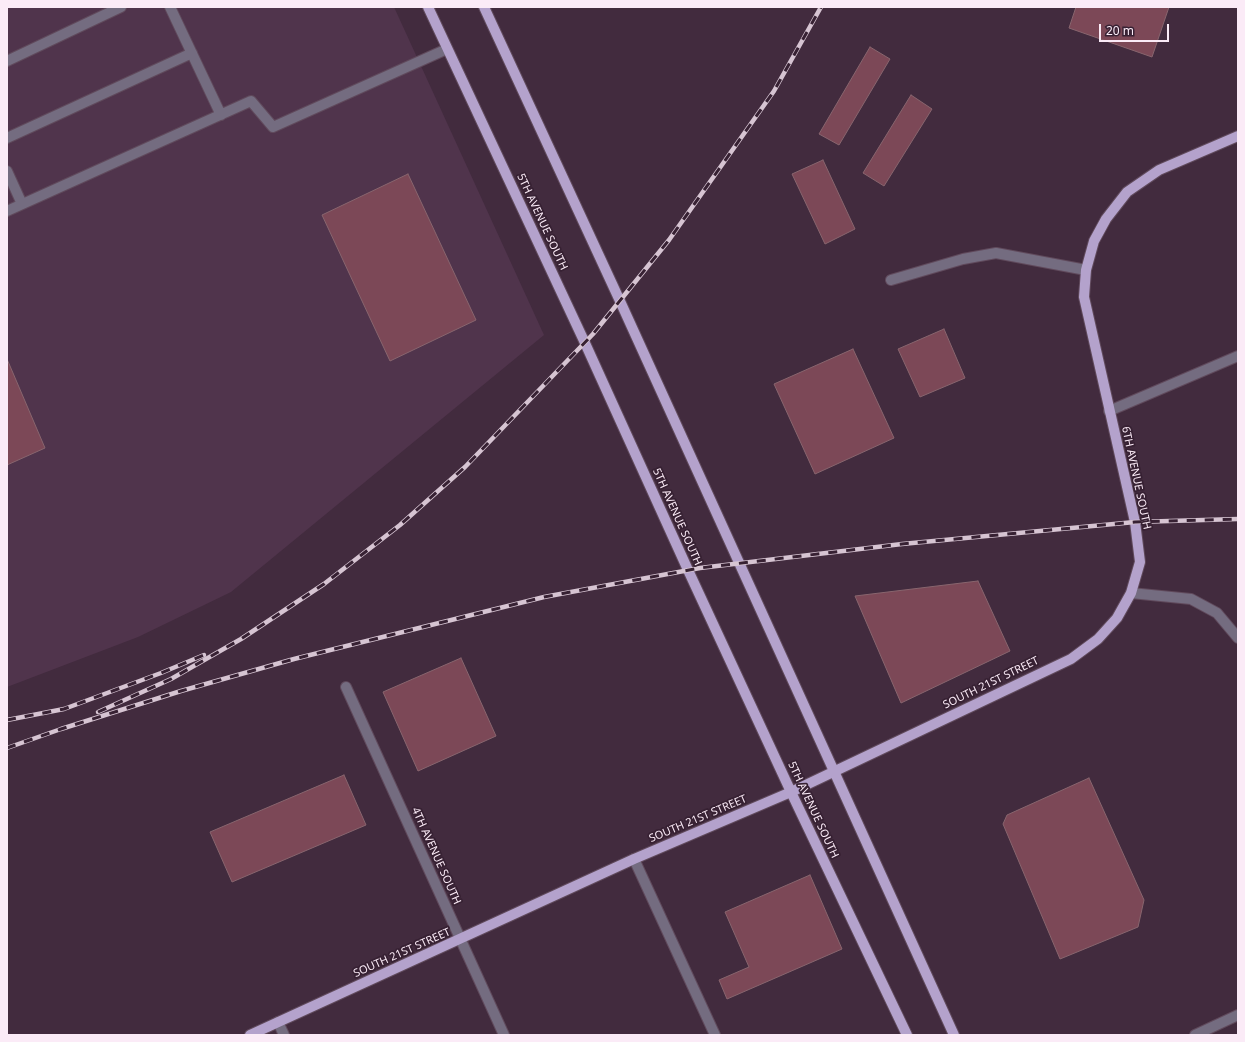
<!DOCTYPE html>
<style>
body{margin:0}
#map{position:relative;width:1245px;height:1042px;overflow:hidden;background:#422b3e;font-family:"Noto Sans",sans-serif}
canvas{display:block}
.frame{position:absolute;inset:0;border:8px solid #fbebf7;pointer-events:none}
.scale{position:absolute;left:1099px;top:24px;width:70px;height:18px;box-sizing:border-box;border:2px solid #fbebf7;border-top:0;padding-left:5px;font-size:12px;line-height:14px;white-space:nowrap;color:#fbebf7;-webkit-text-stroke:3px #372133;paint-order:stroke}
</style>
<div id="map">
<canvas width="1245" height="1042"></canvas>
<div class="frame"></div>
<div class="scale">20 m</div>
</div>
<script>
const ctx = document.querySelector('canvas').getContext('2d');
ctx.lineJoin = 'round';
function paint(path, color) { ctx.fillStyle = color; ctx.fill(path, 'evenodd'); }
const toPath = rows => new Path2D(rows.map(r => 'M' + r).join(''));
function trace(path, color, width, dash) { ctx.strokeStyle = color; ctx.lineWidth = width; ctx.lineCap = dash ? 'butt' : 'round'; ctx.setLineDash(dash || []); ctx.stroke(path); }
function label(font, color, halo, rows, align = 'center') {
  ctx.font = font + ' "Noto Sans",sans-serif'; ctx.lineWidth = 3.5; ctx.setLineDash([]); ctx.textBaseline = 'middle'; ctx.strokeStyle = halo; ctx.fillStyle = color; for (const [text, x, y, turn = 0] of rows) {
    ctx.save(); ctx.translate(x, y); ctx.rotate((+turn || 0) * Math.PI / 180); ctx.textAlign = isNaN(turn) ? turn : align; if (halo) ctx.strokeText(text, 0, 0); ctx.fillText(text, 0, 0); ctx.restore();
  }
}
const built = toPath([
 [7,7,394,7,544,335,231,592,138,637,7,687]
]);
const building = toPath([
 [1076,7,1169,7,1152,57,1069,28,1076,7],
 [870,47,890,59,839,145,819,134,870,47],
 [911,95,932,109,884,186,863,173,911,95],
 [823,160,855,229,825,244,792,174,823,160],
 [408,174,476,320,390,361,322,215,408,174],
 [944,329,965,378,920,397,898,349,944,329],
 [853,349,894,438,815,474,774,384,853,349],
 [7,359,45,448,7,465,7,359],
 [978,581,1010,651,901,703,855,596,978,581],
 [461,658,496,736,418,771,383,692,461,658],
 [344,775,366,825,232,882,210,832,344,775],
 [1089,778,1144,900,1138,927,1060,959,1003,824,1007,815,1089,778],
 [810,875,842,949,727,999,719,980,749,967,725,912,810,875]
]);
const minor = toPath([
 [170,7,221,115],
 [7,61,121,7],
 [7,138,192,53],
 [7,171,22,204],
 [7,211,251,101,273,127,447,49],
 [891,280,963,259,996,253,1086,270],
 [1109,411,1238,356],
 [1131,593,1191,599,1217,613,1238,638],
 [346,687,504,1035],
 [634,859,715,1035],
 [278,1022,284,1035],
 [1195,1035,1238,1015]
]);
const major = toPath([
 [428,7,585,343,688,570,791,792,907,1035],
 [484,7,620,301,954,1035],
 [250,1035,634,859,791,792,1071,659,1098,639,1117,618,1131,593,1140,562,1135,522,1084,297,1086,270,1094,241,1106,219,1127,192,1159,170,1238,136]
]);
const rail = toPath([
 [98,712,171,679,241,639,324,584,400,525,465,467,593,334,669,240,774,91,821,7],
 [7,720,64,709,161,673,204,655],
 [7,748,61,729,181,691,294,659,544,597,700,568,902,544,1135,522,1238,519]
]);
const streetNames = [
 ["5TH AVENUE SOUTH",542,222,65],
 ["6TH AVENUE SOUTH",1136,478,78],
 ["5TH AVENUE SOUTH",677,517,66],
 ["SOUTH 21ST STREET",991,683,-26],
 ["5TH AVENUE SOUTH",813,810,65],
 ["SOUTH 21ST STREET",698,819,-23],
 ["4TH AVENUE SOUTH",436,856,66],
 ["SOUTH 21ST STREET",402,953,-24]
];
paint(built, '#50344c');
paint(building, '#7c4857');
trace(building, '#88656e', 1);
trace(minor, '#604a5c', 12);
trace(major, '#604a5c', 12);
trace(minor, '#746c80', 10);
trace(major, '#b4a2cc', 10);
trace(rail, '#d6c4d2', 4.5);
trace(rail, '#372133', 3, [9]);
label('11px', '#fbebf7', '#372133', streetNames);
</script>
